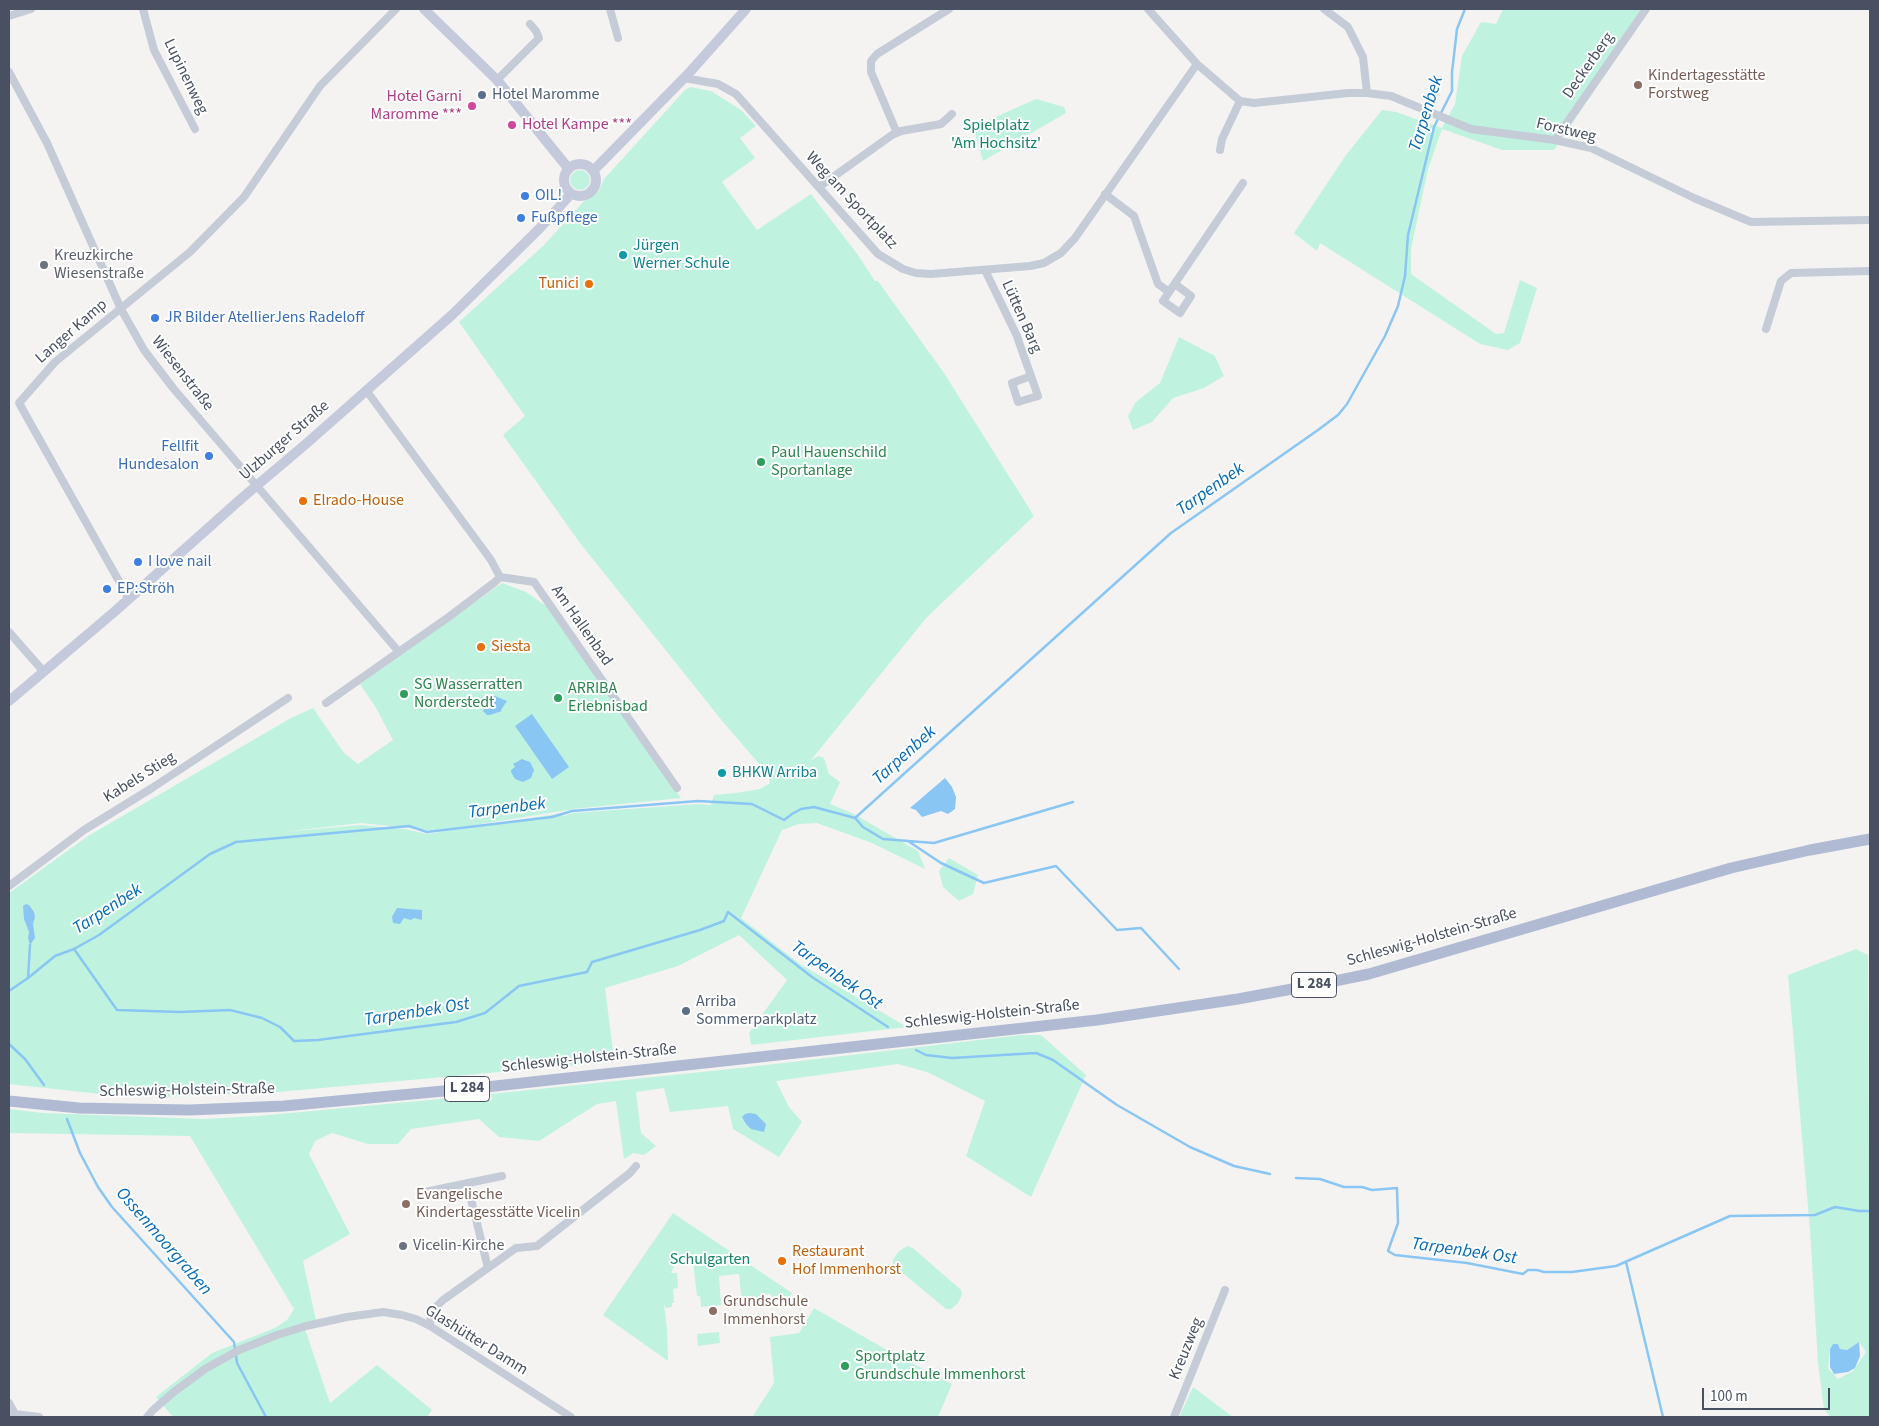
<!DOCTYPE html>
<meta charset="utf-8">
<style>
body{margin:0}
#map{position:relative;width:1879px;height:1426px;overflow:hidden;background:#f4f3f2;font-family:"Source Sans 3",sans-serif}
canvas{display:block}
.frame{position:absolute;inset:0;border:10px solid #485061;pointer-events:none}
.scale{position:absolute;left:1702px;top:1388px;width:128px;height:22px;box-sizing:border-box;border:2px solid #485061;border-top:0;padding-left:6px;font-size:15px;line-height:18px;white-space:nowrap;color:#485061;-webkit-text-stroke:4px #fff;paint-order:stroke}
</style>
<div id="map">
<canvas width="1879" height="1426"></canvas>
<div class="frame"></div>
<div class="scale">100 m</div>
</div>
<script>
const ctx = document.querySelector('canvas').getContext('2d');
ctx.lineJoin = 'round';
function paint(path, color) { ctx.fillStyle = color; ctx.fill(path, 'evenodd'); }
const toPath = rows => new Path2D(rows.map(r => 'M' + r).join(''));
function trace(path, color, width, dash) { ctx.strokeStyle = color; ctx.lineWidth = width; ctx.lineCap = dash ? 'butt' : 'round'; ctx.setLineDash(dash || []); ctx.stroke(path); }
function label(font, color, halo, rows, align = 'center') {
  ctx.font = font + ' "Source Sans 3",sans-serif'; ctx.lineWidth = 4; ctx.setLineDash([]); ctx.textBaseline = 'middle'; ctx.strokeStyle = halo; ctx.fillStyle = color; for (const [text, x, y, turn = 0] of rows) {
    ctx.save(); ctx.translate(x, y); ctx.rotate((+turn || 0) * Math.PI / 180); ctx.textAlign = isNaN(turn) ? turn : align; if (halo) ctx.strokeText(text, 0, 0); ctx.fillText(text, 0, 0); ctx.restore();
  }
}
const green = toPath([
 [1503,9,1650,9,1554,150,1502,150,1442,129,1428,169,1411,249,1411,274,1496,334,1504,333,1520,280,1537,288,1520,343,1508,350,1480,344,1320,243,1317,251,1294,233,1346,155,1382,110,1396,112,1442,128,1455,104,1462,56,1481,22,1496,24],
 [690,87,711,91,741,110,756,126,740,138,755,158,722,182,757,230,811,194,858,255,875,281,878,281,944,373,1034,516,927,617,811,760,819,756,824,758,829,774,840,782,830,804,852,813,918,851,925,869,872,843,817,823,799,824,782,830,741,918,800,964,907,1027,751,1045,749,1033,787,980,739,935,678,966,605,988,614,1059,610,1062,267,1093,164,1097,109,1095,9,1084,9,893,88,836,291,718,313,708,344,753,358,764,393,740,376,708,360,684,502,583,526,592,546,606,681,798,574,809,437,831,361,823,281,832,361,825,405,829,427,834,550,815,559,814,564,816,573,813,698,804,711,805,714,795,736,793,760,789,770,783,767,773,723,722,580,543,503,435,525,416,459,322,543,246,585,200,598,192,604,179,685,90],
 [1036,99,1064,107,1066,113,983,161,973,127],
 '570 180a10 10 0 1 1 20 0a10 10 0 1 1-20 0Z',
 [1179,337,1215,356,1224,376,1204,388,1173,398,1152,422,1133,430,1128,416,1136,402,1160,383],
 [949,858,978,875,973,894,959,901,943,887,939,871],
 [1856,949,1868,955,1870,1417,1830,1417,1824,1409,1818,1363,1810,1230,1788,975],
 [1859,1342,1866,1352,1853,1371,1838,1379,1828,1368,1830,1349,1833,1344,1838,1344,1840,1349,1847,1350],
 [1021,1035,1041,1035,1086,1075,1031,1197,966,1156,985,1101,927,1072,898,1064,776,1081,789,1107,802,1122,779,1157,733,1129,728,1106,670,1112,664,1088,636,1092,641,1133,656,1146,644,1155,633,1153,624,1159,616,1101,597,1104,539,1141,499,1137,479,1119,411,1129,398,1144,368,1144,332,1133,315,1141,309,1154,350,1234,303,1261,317,1325,305,1329,330,1403,377,1365,432,1410,427,1417,173,1417,156,1397,212,1353,275,1328,287,1320,294,1309,190,1136,9,1133,9,1109,43,1113,204,1119,258,1116,483,1095,485,1100,492,1100,491,1094,749,1067],
 [673,1213,792,1293,788,1300,772,1301,771,1294,760,1295,761,1302,747,1304,747,1302,742,1302,739,1274,719,1276,721,1305,701,1307,700,1296,697,1296,693,1261,678,1262,675,1264,671,1273,677,1273,678,1288,673,1289,674,1303,672,1303,672,1307,666,1308,664,1304,667,1329,668,1361,603,1315],
 [907,1246,913,1248,961,1290,962,1295,958,1303,951,1309,946,1309,893,1265,893,1260,898,1252],
 [814,1308,885,1349,952,1384,938,1417,753,1416,774,1383,770,1337,799,1333],
 [719,1332,720,1343,698,1346,697,1334],
 [1193,1387,1233,1417,1179,1417]
]);
const water = toPath([
 [490,694,507,701,501,710,502,711,490,715,487,715,483,711],
 [532,714,569,767,552,779,515,726],
 [522,759,530,762,534,770,531,778,523,782,515,779,511,772,511,770,515,767,513,764],
 [945,778,952,787,956,797,955,809,948,814,941,811,922,817,916,810,910,808],
 [26,904,29,905,34,912,35,917,33,924,35,938,30,945,28,938,29,932,24,919,23,906],
 [397,908,422,910,422,920,414,918,411,920,404,918,400,924,393,923,392,917],
 [749,1113,756,1114,766,1124,764,1132,751,1129,746,1124,742,1117,745,1114],
 [1859,1342,1860,1356,1855,1368,1848,1372,1834,1374,1830,1367,1830,1349,1833,1344,1838,1344,1840,1349,1847,1350]
]);
const stream = toPath([
 [855,818,863,827,883,839,934,843,1073,802],
 [908,841,941,863,984,883,1056,866,1117,930,1141,928,1179,969],
 [74,949,117,1010,180,1012,230,1010,262,1018,280,1027,294,1041,318,1040,456,1022,485,1013,519,986,587,972,592,962,700,930,724,921,728,912,812,977,888,1027],
 [28,978,30,945],
 [9,991,28,978,55,956,74,949,99,935,210,854,236,842,409,826,427,832,552,817,572,811,698,801,752,804,784,820,792,814,801,809,814,807,855,818,1171,533,1318,430,1338,415,1347,404,1385,336,1398,306,1405,276,1408,235,1434,127,1452,91,1452,72,1457,29,1465,9],
 [9,1044,25,1059,44,1085],
 [916,1050,926,1055,952,1058,1036,1053,1053,1060,1117,1105,1190,1147,1234,1166,1270,1174],
 [67,1119,80,1153,98,1187,112,1207,234,1342,235,1349],
 [1296,1178,1320,1179,1344,1187,1362,1187,1372,1190,1397,1188,1398,1223,1388,1251,1395,1255,1467,1263,1523,1274,1528,1270,1537,1270,1544,1272,1572,1272,1616,1266,1730,1216,1815,1215,1835,1207,1859,1211,1870,1211],
 [1626,1262,1663,1417],
 [236,1355,237,1363,266,1417]
]);
const street = toPath([
 [143,9,154,50,195,129],
 [610,9,618,38],
 [1148,9,1197,64,1240,101,1254,103,1348,93,1367,93,1391,96,1471,129,1555,140,1591,148,1694,198,1751,222,1870,220],
 [1324,9,1348,27,1363,57,1367,93],
 [9,16,31,9],
 [9,72,47,143,121,309,144,350,173,388,399,652],
 [684,78,718,84,736,94,878,254,903,269,916,273,931,274,1030,266,1044,263,1061,253,1075,238,1197,64],
 [497,80,539,38,536,31,530,24],
 [897,133,871,72,871,61,877,54,949,9],
 [1555,140,1646,9],
 [1220,150,1222,139,1240,101],
 [819,187,892,135,901,131,941,124,952,114],
 [1105,194,1134,216,1158,284,1169,292],
 [985,270,1017,336,1021,348,1031,376,1038,396,1018,402,1012,383,1031,376],
 [1175,284,1191,296,1180,313,1163,301,1243,183],
 [1766,329,1781,281,1791,273,1870,271],
 [500,577,534,582,677,788],
 [129,599,19,403,55,362,190,252,244,197,320,86,396,9],
 [9,632,44,672],
 [326,703,450,616,495,582,500,577,491,560,366,390],
 [9,886,84,830,152,788,288,698],
 [467,1183,488,1268],
 [425,1192,502,1176],
 [430,1326,431,1312,443,1300,516,1248,537,1246,630,1173,636,1166],
 [9,1403,15,1414,13,1417],
 [15,1414,39,1417],
 [147,1417,153,1410,175,1391,205,1369,239,1350,277,1335,306,1326,347,1317,383,1312,402,1315,416,1319,430,1326,571,1417],
 [1174,1417,1225,1290]
]);
const secondary = toPath([
 [424,9,497,80,568,168],
 '564 180a16 16 0 1 1 32 0a16 16 0 1 1-32 0Z',
 [593,171,689,73,746,9],
 [9,701,113,613,242,498,307,443,452,315,540,228,571,194]
]);
const primary = toPath([
 [9,1101,79,1108,129,1109,190,1110,284,1106,486,1087,1097,1020,1238,999,1330,982,1369,974,1731,868,1810,850,1870,839]
]);
const markers = [
 [1638,85,5,"#8d6e63"],
 [482,95,5,"#5c6f8a"],
 [472,106,5,"#d1479c"],
 [512,125,5,"#d1479c"],
 [525,196,5,"#3f7fe0"],
 [521,218,5,"#3f7fe0"],
 [623,255,5,"#0f9aa8"],
 [44,265,5,"#6b7280"],
 [589,284,5,"#e8710a"],
 [155,318,5,"#3f7fe0"],
 [209,456,5,"#3f7fe0"],
 [761,462,5,"#2e9e5b"],
 [303,501,5,"#e8710a"],
 [138,562,5,"#3f7fe0"],
 [107,589,5,"#3f7fe0"],
 [481,647,5,"#e8710a"],
 [404,694,5,"#2e9e5b"],
 [558,698,5,"#2e9e5b"],
 [722,773,5,"#0f9aa8"],
 [686,1011,5,"#5c6f8a"],
 [406,1204,5,"#8d6e63"],
 [403,1246,5,"#6b7280"],
 [782,1261,5,"#e8710a"],
 [713,1311,5,"#8d6e63"],
 [845,1366,5,"#2e9e5b"]
];
const shields = [
 [1314,985,45],
 [467,1089,45]
];
const shieldNames = [
 ["L 284",1314,985],
 ["L 284",467,1089]
];
const streetNames = [
 ["Deckerberg",1589,66,-55],
 ["Lupinenweg",185,77,64],
 ["Forstweg",1566,131,13],
 ["Weg am Sportplatz",851,201,47],
 ["Lütten Barg",1021,317,66],
 ["Langer Kamp",72,332,-41],
 ["Wiesenstraße",182,374,52],
 ["Ulzburger Straße",285,441,-41],
 ["Am Hallenbad",581,626,55],
 ["Kabels Stieg",140,778,-32],
 ["Schleswig-Holstein-Straße",1432,938,-16],
 ["Schleswig-Holstein-Straße",992,1015,-6],
 ["Schleswig-Holstein-Straße",589,1059,-6],
 ["Schleswig-Holstein-Straße",187,1091,-1],
 ["Glashütter Damm",476,1341,32],
 ["Kreuzweg",1187,1349,-68]
];
const educationNames = [
 ["Kindertagesstätte",1648,76],
 ["Forstweg",1648,94],
 ["Evangelische",416,1195],
 ["Kindertagesstätte Vicelin",416,1213],
 ["Grundschule",723,1302],
 ["Immenhorst",723,1320]
];
const serviceNames = [
 ["Hotel Maromme",492,95],
 ["Arriba",696,1002],
 ["Sommerparkplatz",696,1020]
];
const hotelNames = [
 ["Hotel Garni",462,97],
 ["Maromme ***",462,115],
 ["Hotel Kampe ***",522,125,"left"]
];
const parkNames = [
 ["Spielplatz",996,126],
 ["'Am Hochsitz'",996,144],
 ["Schulgarten",710,1260]
];
const shopNames = [
 ["OIL!",535,196],
 ["Fußpflege",531,218],
 ["JR Bilder AtellierJens Radeloff",165,318],
 ["Fellfit",199,447,"right"],
 ["Hundesalon",199,465,"right"],
 ["I love nail",148,562],
 ["EP:Ströh",117,589]
];
const cultureNames = [
 ["Jürgen",633,246],
 ["Werner Schule",633,264],
 ["BHKW Arriba",732,773]
];
const worshipNames = [
 ["Kreuzkirche",54,256],
 ["Wiesenstraße",54,274],
 ["Vicelin-Kirche",413,1246]
];
const foodNames = [
 ["Tunici",579,284,"right"],
 ["Elrado-House",313,501],
 ["Siesta",491,647],
 ["Restaurant",792,1252],
 ["Hof Immenhorst",792,1270]
];
const leisureNames = [
 ["Paul Hauenschild",771,453],
 ["Sportanlage",771,471],
 ["SG Wasserratten",414,685],
 ["Norderstedt",414,703],
 ["ARRIBA",568,689],
 ["Erlebnisbad",568,707],
 ["Sportplatz",855,1357],
 ["Grundschule Immenhorst",855,1375]
];
const waterNames = [
 ["Tarpenbek",1427,114,-73],
 ["Tarpenbek",1211,490,-35],
 ["Tarpenbek",905,756,-42],
 ["Tarpenbek",507,809,-7],
 ["Tarpenbek",108,910,-33],
 ["Tarpenbek Ost",836,976,35],
 ["Tarpenbek Ost",417,1013,-9],
 ["Ossenmoorgraben",163,1242,49],
 ["Tarpenbek Ost",1464,1252,8]
];
paint(green, '#bff3df');
paint(water, '#8ac6f3');
trace(stream, '#8ac6f3', 2.5);
trace(street, '#c5cbd7', 8);
trace(secondary, '#c4cadc', 10);
trace(primary, '#b0bad2', 11);
for (const [x, y, r, color] of markers) { const dot = new Path2D(); dot.arc(x, y, r, 0, 2 * Math.PI); ctx.fillStyle = color; ctx.fill(dot); trace(dot, '#fff', 2); }
for (const [x, y, w] of shields) { const box = new Path2D(); box.roundRect(x - w / 2, y - 12.5, w, 25, 4); ctx.fillStyle = '#fff'; ctx.fill(box); trace(box, '#485061', 1); }
label('bold 15px', '#485061', null, shieldNames);
label('16px', '#485061', '#fff', streetNames);
label('16px', '#785e54', '#fff', educationNames, 'left');
label('16px', '#4e5e75', '#fff', serviceNames, 'left');
label('16px', '#b23c85', '#fff', hotelNames, 'right');
label('16px', '#118564', '#fff', parkNames);
label('16px', '#366cbe', '#fff', shopNames, 'left');
label('16px', '#0d838f', '#fff', cultureNames, 'left');
label('16px', '#5b616d', '#fff', worshipNames, 'left');
label('16px', '#c56008', '#fff', foodNames, 'left');
label('16px', '#27864d', '#fff', leisureNames, 'left');
label('italic 18px', '#026bba', '#fff', waterNames);
</script>
